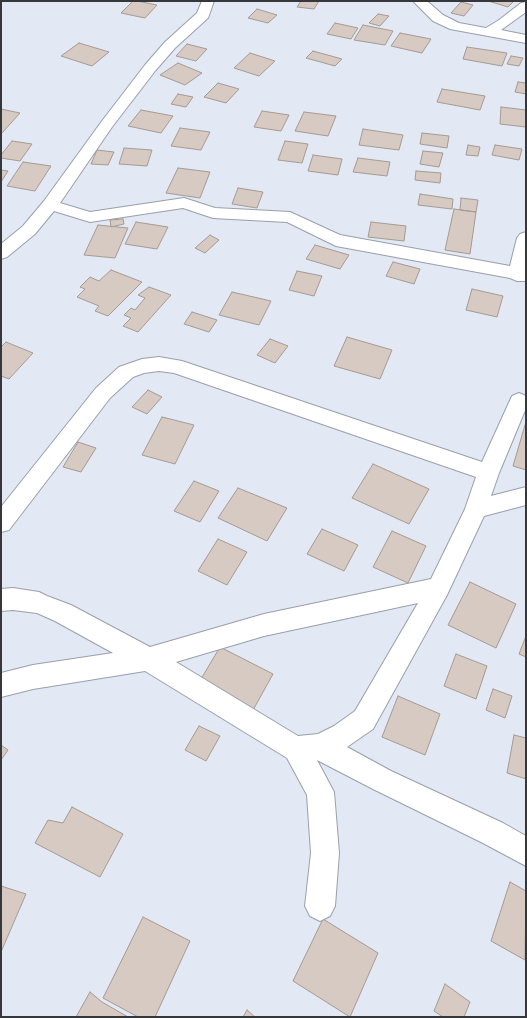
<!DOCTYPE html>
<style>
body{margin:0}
#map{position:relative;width:527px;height:1018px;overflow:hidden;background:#e2e8f4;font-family:Rubik,sans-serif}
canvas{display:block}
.frame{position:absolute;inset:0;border:2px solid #35373b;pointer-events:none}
</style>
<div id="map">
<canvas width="527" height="1018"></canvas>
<div class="frame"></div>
</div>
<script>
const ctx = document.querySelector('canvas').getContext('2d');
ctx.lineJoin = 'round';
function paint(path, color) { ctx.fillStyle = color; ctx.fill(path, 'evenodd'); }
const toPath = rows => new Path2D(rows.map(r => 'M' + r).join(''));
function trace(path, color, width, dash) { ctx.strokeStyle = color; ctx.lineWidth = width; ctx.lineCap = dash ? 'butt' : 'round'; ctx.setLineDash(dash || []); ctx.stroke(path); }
const building = toPath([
 [133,1,137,1,157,5,145,18,121,13,133,1],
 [301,1,319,1,314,9,297,7,301,1],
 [488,1,514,1,508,7,488,1],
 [461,2,473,5,464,16,451,13,461,2],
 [257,9,277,15,268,23,248,18,257,9],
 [378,14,389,16,380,26,369,23,378,14],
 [335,23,358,28,351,39,327,34,335,23],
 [363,25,393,31,385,45,354,40,363,25],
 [400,33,431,39,422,53,391,46,400,33],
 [79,43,109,52,92,66,61,56,79,43],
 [187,44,207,49,196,61,176,56,187,44],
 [467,47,507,53,502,66,463,59,467,47],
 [313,51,342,59,335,66,306,58,313,51],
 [250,53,275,61,259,76,234,68,250,53],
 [511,56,523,58,519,66,507,64,511,56],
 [178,63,202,73,185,85,160,75,178,63],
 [518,82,526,83,526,94,515,92,518,82],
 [218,83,239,89,226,103,204,97,218,83],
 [442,89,485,96,480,110,437,102,442,89],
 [178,94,193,97,186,107,171,104,178,94],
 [501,107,526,110,526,127,500,124,501,107],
 [1,109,20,113,2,133,1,133,1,109],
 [141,110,173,116,161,133,128,126,141,110],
 [262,111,289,115,281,131,254,127,262,111],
 [304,112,336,116,328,136,295,131,304,112],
 [180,128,210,132,201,150,171,146,180,128],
 [363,129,403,135,399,150,359,145,363,129],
 [422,133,449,136,447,148,420,144,422,133],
 [12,141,32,144,20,161,1,158,1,155,12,141],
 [285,141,308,144,302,163,278,160,285,141],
 [468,145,480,147,478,156,466,155,468,145],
 [495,145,522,149,519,160,492,155,495,145],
 [124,148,152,150,147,166,119,164,124,148],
 [97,150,114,152,108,165,91,164,97,150],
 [423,151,443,153,439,167,420,164,423,151],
 [313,155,342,159,338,175,308,171,313,155],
 [358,158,390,162,387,176,353,172,358,158],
 [23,162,51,166,35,191,7,186,23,162],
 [178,168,210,172,200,198,166,193,178,168],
 [1,170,8,171,1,182,1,170],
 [416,171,441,173,440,183,415,180,416,171],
 [238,188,263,192,257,208,232,204,238,188],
 [420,194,453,199,452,209,418,205,420,194],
 [461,198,478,200,476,212,460,210,461,198],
 [454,209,476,212,470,254,445,250,454,209],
 [123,219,124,224,111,227,110,220,123,219],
 [136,222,168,227,157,249,125,244,136,222],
 [371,222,406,226,404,241,368,237,371,222],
 [98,225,128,228,115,258,84,255,98,225],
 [210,235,219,240,205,253,195,248,210,235],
 [315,245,349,255,340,269,306,259,315,245],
 [393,262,420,269,414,284,386,276,393,262],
 [111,270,142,282,108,316,95,311,99,306,77,297,85,289,80,287,90,277,99,281,111,270],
 [297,271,322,276,314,296,289,290,297,271],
 [149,287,171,295,138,332,123,326,131,318,124,315,131,308,135,310,145,298,138,295,149,287],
 [472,289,503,296,497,317,466,310,472,289],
 [232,292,271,301,259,325,219,315,232,292],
 [192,312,217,320,209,332,184,324,192,312],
 [347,337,392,350,380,379,334,366,347,337],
 [270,339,288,346,275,363,257,355,270,339],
 [6,342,33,353,9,379,1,376,1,347,6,342],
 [148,390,162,397,147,414,132,407,148,390],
 [162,417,194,425,175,464,142,455,162,417],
 [525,425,526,425,526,470,513,466,525,425],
 [78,442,96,448,81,472,63,467,78,442],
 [373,464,429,489,409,524,352,498,373,464],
 [194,481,219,491,200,522,174,511,194,481],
 [238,488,287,508,267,541,218,518,238,488],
 [322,529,358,545,344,571,307,554,322,529],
 [392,531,426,546,408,583,373,567,392,531],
 [218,539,247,552,227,585,198,571,218,539],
 [470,582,516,604,496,648,448,625,470,582],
 [526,636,526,657,519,654,526,636],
 [220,647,273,674,252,712,198,684,220,647],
 [456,654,487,666,476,699,444,686,456,654],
 [493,689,512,696,505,718,486,710,493,689],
 [398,696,440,714,425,755,382,737,398,696],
 [199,726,220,736,206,761,185,750,199,726],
 [514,735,526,738,526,779,507,773,514,735],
 [1,745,8,750,1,760,1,745],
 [72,807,123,834,100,877,35,843,48,820,63,823,72,807],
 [510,882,526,891,525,960,491,941,510,882],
 [1,886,26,894,1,952,1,886],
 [143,917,190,941,155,1017,138,1017,103,998,143,917],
 [323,919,378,953,350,1017,293,981,323,919],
 [445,984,470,1002,464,1017,443,1017,434,1011,445,984],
 [90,992,102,1002,128,1017,76,1017,90,992],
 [247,1010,255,1017,243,1017,247,1010]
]);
const minor = toPath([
 [202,1,214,1,208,18,175,48,155,71,112,127,60,203,90,212,184,198,215,208,290,212,340,235,510,266,517,238,520,234,526,232,526,281,517,281,510,278,336,246,287,222,213,218,183,208,90,222,54,211,35,234,7,257,1,259,1,244,23,226,44,201,102,121,145,65,165,42,197,13,202,1],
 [413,1,427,1,443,15,459,23,486,28,499,20,521,3,526,2,526,12,501,30,526,35,526,43,450,29,433,21,413,1],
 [159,357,182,361,482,462,512,396,519,393,526,396,526,408,499,473,491,496,526,487,526,505,484,516,447,595,373,729,347,747,391,771,503,823,526,836,526,866,483,843,373,789,317,760,334,792,339,853,335,906,330,916,320,921,310,916,305,906,311,853,307,795,287,758,145,671,33,689,1,697,1,673,33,665,113,653,55,621,37,613,13,610,1,611,1,589,13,588,39,592,47,596,71,605,150,647,264,614,431,579,465,509,476,477,174,373,159,371,144,373,133,377,110,398,9,530,1,532,1,507,96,388,119,367,142,359,159,357],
 [418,603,355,711,334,726,318,734,298,736,176,662,264,636,418,603]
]);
paint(building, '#d6cac2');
trace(building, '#a59a92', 1);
trace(minor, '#9a9faa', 2);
paint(minor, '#fff');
</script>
